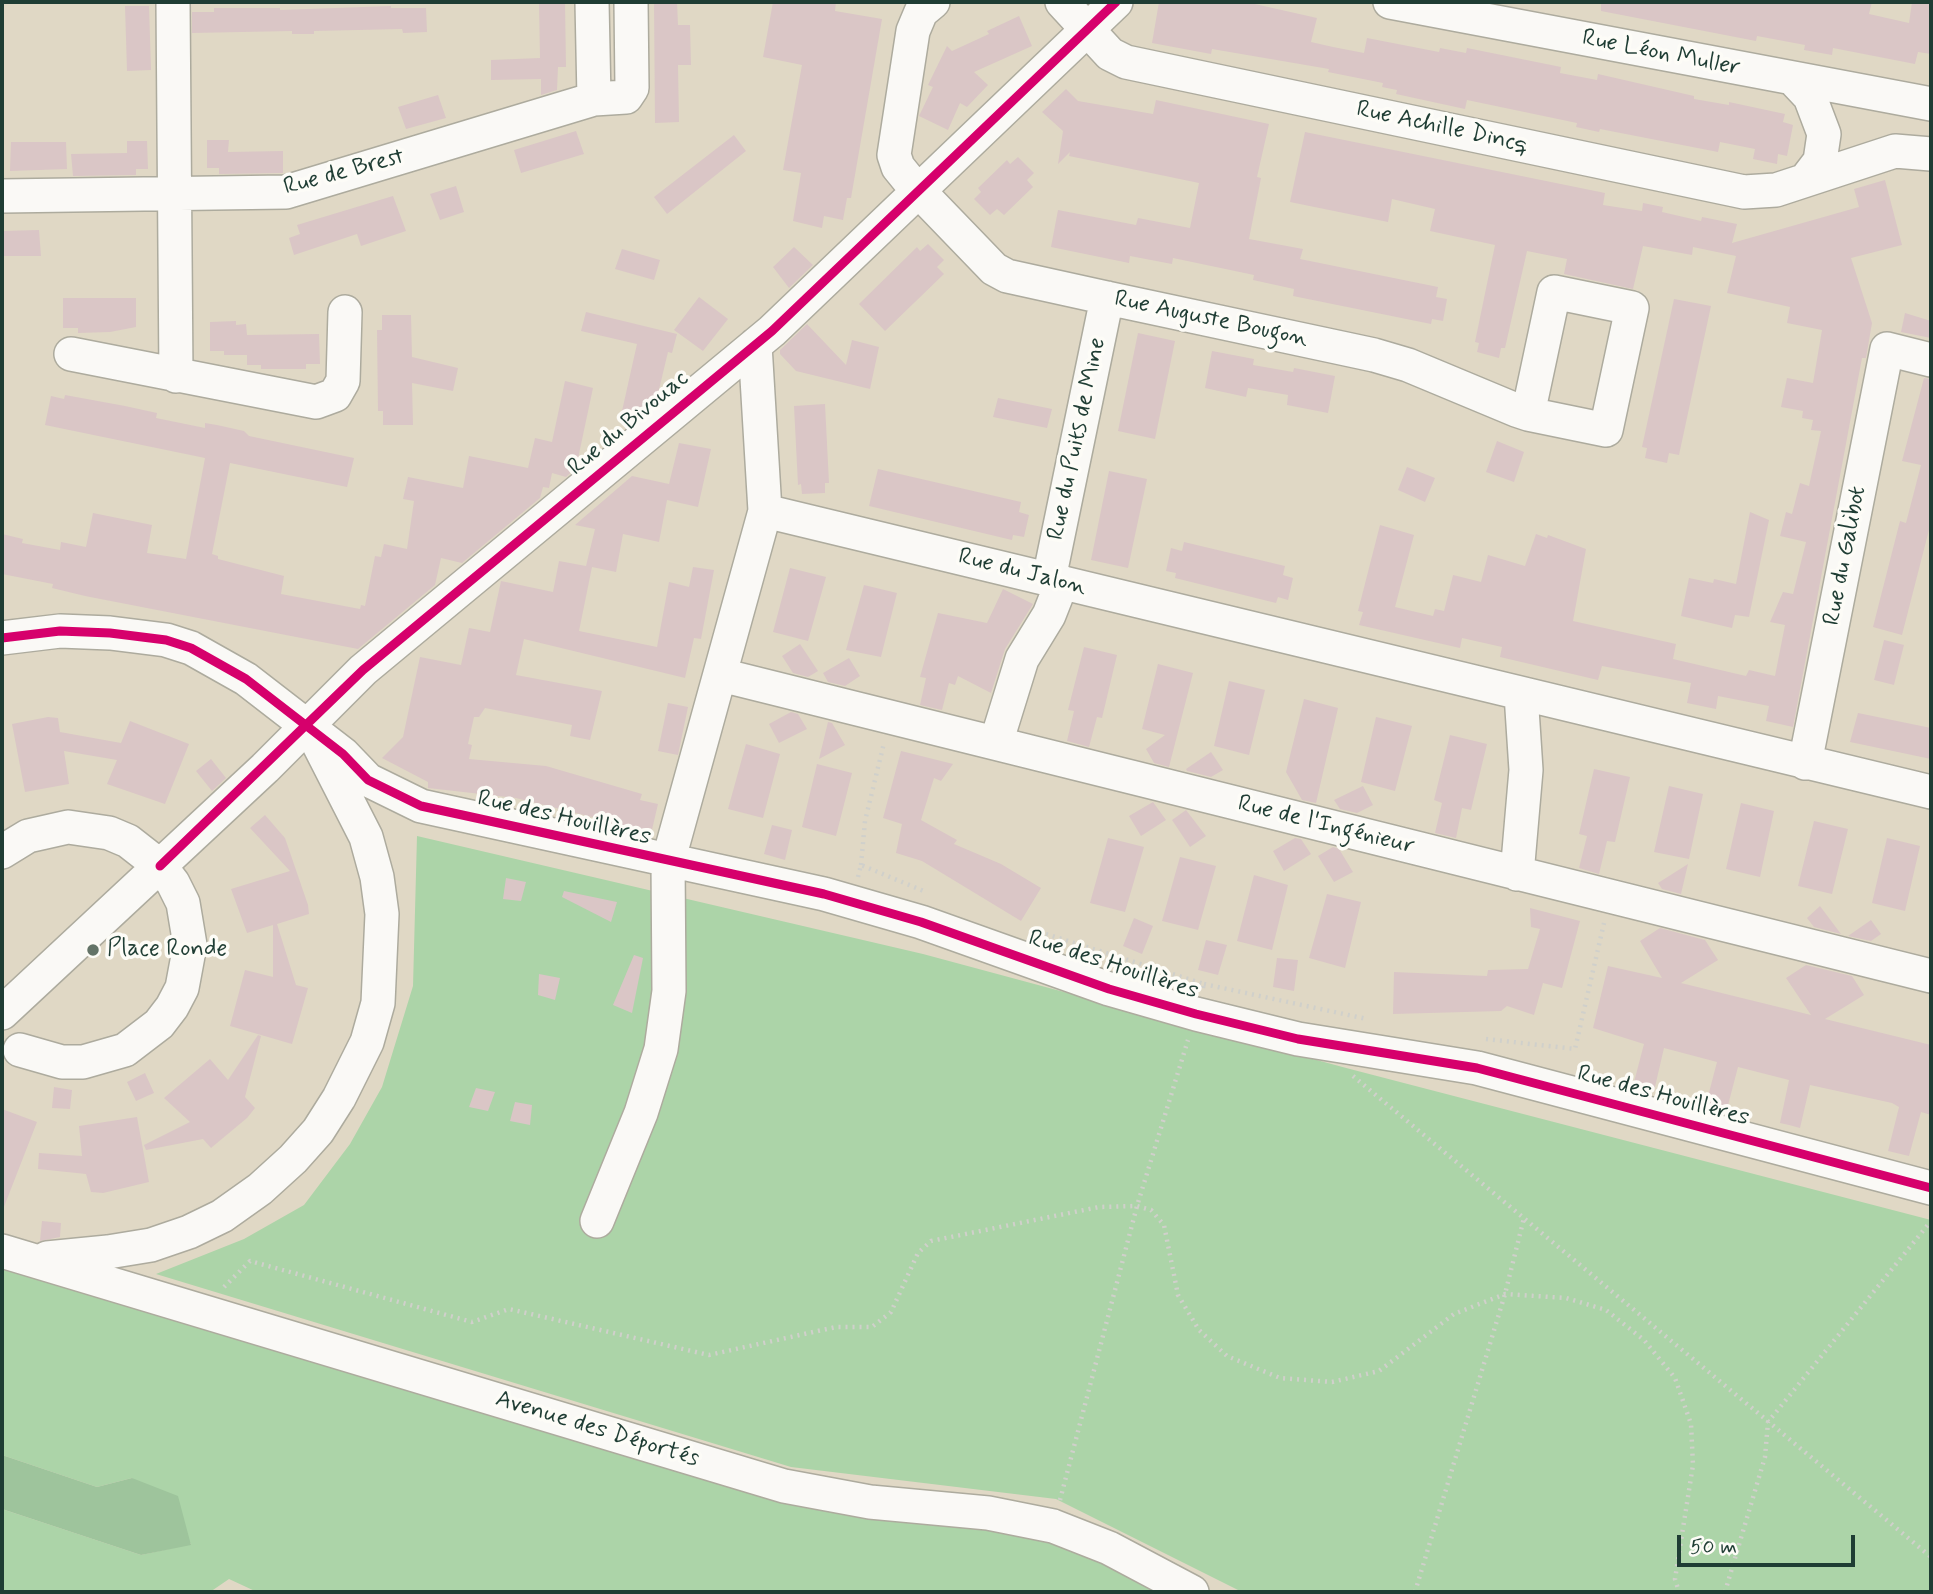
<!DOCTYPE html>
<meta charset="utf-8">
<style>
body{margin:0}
#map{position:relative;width:1933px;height:1594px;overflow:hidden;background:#e0d8c5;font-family:Mynerve,sans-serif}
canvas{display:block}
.frame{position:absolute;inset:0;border:4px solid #1f3d34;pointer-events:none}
.scale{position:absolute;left:1677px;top:1535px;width:178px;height:32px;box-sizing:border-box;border:4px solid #1f3d34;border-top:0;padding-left:9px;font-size:21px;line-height:24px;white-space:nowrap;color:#1f3d34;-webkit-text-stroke:5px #fdfcf7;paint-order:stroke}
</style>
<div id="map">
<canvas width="1933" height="1594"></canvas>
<div class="frame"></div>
<div class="scale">50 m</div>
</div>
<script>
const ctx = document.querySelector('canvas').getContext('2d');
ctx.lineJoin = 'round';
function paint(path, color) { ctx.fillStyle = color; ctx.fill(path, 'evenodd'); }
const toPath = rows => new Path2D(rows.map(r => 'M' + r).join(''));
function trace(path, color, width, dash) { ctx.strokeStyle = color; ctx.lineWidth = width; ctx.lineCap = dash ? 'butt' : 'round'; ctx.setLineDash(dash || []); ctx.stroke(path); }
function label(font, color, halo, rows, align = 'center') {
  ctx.font = font + ' Mynerve,sans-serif'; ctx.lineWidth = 7; ctx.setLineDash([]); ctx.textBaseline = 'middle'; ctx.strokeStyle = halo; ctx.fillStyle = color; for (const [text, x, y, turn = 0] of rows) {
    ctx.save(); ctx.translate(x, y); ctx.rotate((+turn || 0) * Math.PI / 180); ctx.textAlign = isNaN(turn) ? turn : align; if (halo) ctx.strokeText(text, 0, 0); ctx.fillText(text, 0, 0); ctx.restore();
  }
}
const green = toPath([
 [417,836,923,954,1350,1069,1931,1220,1931,1592,1242,1592,1056,1499,791,1467,156,1274,244,1239,304,1205,350,1144,382,1087,413,986],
 [2,1269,1054,1538,1170,1592,257,1592,229,1579,210,1592,2,1592,2,1509,141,1555,191,1544,132,1478,97,1487,2,1455]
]);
const forest = toPath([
 [2,1455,97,1487,132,1478,178,1496,191,1545,141,1555,2,1509]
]);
const building = toPath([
 [539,2,565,2,566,67,558,67,557,90,541,95,541,79,491,80,491,60,540,58],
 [654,2,677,2,678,25,690,25,691,65,678,65,679,122,655,123],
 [773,2,836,2,835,11,882,19,851,198,847,198,843,220,824,216,822,228,793,221,801,173,783,170,802,65,763,57],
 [1159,2,1246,2,1317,18,1311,42,1333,47,1364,53,1367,38,1439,52,1440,48,1466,53,1467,48,1561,67,1560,73,1597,80,1598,74,1694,96,1694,99,1729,105,1729,102,1785,114,1783,122,1793,125,1787,156,1778,154,1777,164,1753,159,1755,149,1720,142,1718,152,1600,129,1599,132,1576,127,1577,123,1467,100,1465,109,1396,94,1397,90,1382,87,1383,83,1328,72,1329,69,1212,49,1211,54,1152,43],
 [1601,2,1872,2,1869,14,1909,23,1912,2,1923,2,1931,3,1931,54,1918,52,1915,64,1833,48,1832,55,1804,50,1805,45,1757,36,1756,41,1601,11],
 [125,6,149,6,151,70,127,71],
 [391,6,391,8,426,8,427,32,403,33,402,29,314,31,314,34,292,34,292,31,192,33,192,12,214,12,214,8,280,8,280,10],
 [1019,16,1032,46,974,72,988,85,967,107,960,103,948,130,919,116,933,87,928,85,947,46,952,51,989,34,987,31],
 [1066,89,1078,101,1153,114,1156,100,1269,124,1257,177,1261,178,1249,239,1303,249,1300,259,1438,287,1436,297,1447,299,1443,321,1432,319,1431,324,1293,296,1294,289,1253,280,1254,275,1173,258,1172,264,1130,256,1129,263,1051,247,1058,210,1136,225,1138,218,1190,228,1199,183,1069,156,1070,152,1058,164,1063,131,1042,112],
 [438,95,446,118,406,129,398,107],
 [576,131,584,154,521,173,514,150],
 [1305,132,1605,193,1603,205,1642,211,1643,203,1663,207,1662,212,1701,221,1702,217,1737,224,1732,243,1859,207,1854,189,1885,180,1902,245,1851,258,1872,323,1866,358,1862,358,1793,727,1766,721,1769,706,1718,696,1716,709,1687,703,1691,683,1602,666,1598,680,1500,657,1502,647,1462,638,1460,648,1359,625,1363,612,1358,611,1380,525,1414,535,1395,607,1433,616,1435,609,1444,611,1453,575,1481,582,1488,555,1525,566,1536,534,1547,538,1548,535,1586,549,1573,621,1676,644,1673,659,1746,676,1749,670,1775,676,1785,625,1770,622,1783,592,1793,594,1806,542,1780,536,1786,512,1792,514,1800,483,1809,486,1821,431,1811,430,1813,420,1802,418,1803,411,1781,407,1787,378,1813,383,1822,330,1787,323,1790,307,1727,293,1736,256,1693,247,1692,255,1643,246,1633,289,1564,274,1567,259,1527,251,1505,348,1501,348,1499,358,1477,352,1479,343,1475,342,1495,245,1430,231,1435,209,1392,199,1388,222,1290,202],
 [734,135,746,151,667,214,654,197],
 [207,140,229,140,228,152,283,151,283,173,219,174,219,168,207,168],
 [127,141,147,141,148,169,136,169,136,175,73,176,71,154,127,153],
 [11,142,66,142,67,169,10,171],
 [1018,157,1034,173,1027,180,1033,187,1004,215,997,209,990,215,974,199,981,192,978,188,1007,160,1010,164],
 [456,186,464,212,440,220,430,194],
 [393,196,406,231,361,246,357,234,294,255,289,238,300,234,297,225],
 [39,230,41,256,2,256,2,231],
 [928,244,944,260,937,267,944,274,885,331,859,304,917,247,920,251],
 [794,247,813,265,789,288,773,267],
 [622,249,660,260,654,280,615,269],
 [699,297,728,319,703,351,674,330],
 [63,298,136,298,136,327,110,332,78,333,78,328,63,328],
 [1674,299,1711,306,1679,455,1669,453,1667,463,1645,458,1647,448,1642,447],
 [586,312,677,334,672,353,668,352,656,402,640,415,622,411,637,344,581,331],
 [1905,313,1931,321,1931,338,1901,332],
 [382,315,411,315,412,357,458,368,453,391,412,383,413,425,383,425,383,411,378,411,377,330,382,330],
 [236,321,236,325,246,324,247,335,319,334,320,364,306,364,306,369,261,369,261,365,247,365,247,355,224,355,224,351,210,351,210,322],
 [807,324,846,365,852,340,879,347,870,389,796,371,780,354,780,350],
 [1138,333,1175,341,1155,439,1118,431],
 [1212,351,1254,359,1253,365,1293,372,1294,368,1335,376,1328,413,1287,405,1288,395,1248,388,1246,397,1205,388],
 [1924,378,1931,379,1931,522,1902,635,1873,627,1900,521,1906,523,1921,465,1902,461],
 [565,381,593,388,576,468,566,477,552,473,549,488,543,487,540,498,462,563,441,558,435,585,358,649,85,596,52,588,53,584,2,574,2,534,23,539,22,543,60,550,61,542,86,547,93,513,152,525,147,553,186,559,205,458,45,425,51,396,64,399,65,395,125,406,157,413,156,418,205,428,205,423,217,425,244,431,249,436,354,458,347,487,230,463,212,554,218,556,218,559,284,576,281,594,360,609,361,605,365,606,375,556,381,557,384,544,407,549,414,501,403,499,408,477,463,488,469,456,528,468,535,438,552,442],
 [998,398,1052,409,1047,428,993,417],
 [825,404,829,483,825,483,825,493,802,494,801,484,798,485,794,406],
 [1497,441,1524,452,1514,482,1486,472],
 [679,443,711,449,698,507,667,500,659,542,623,534,616,572,592,567,579,631,657,647,669,582,689,587,693,567,714,570,701,639,694,638,685,678,524,639,516,675,602,691,590,740,570,736,572,725,485,708,479,717,474,717,468,744,472,745,469,759,546,766,642,794,640,800,658,804,651,834,633,833,604,820,516,798,428,788,428,782,382,758,403,737,420,657,461,665,469,628,490,632,501,581,553,592,559,561,586,566,595,529,575,525,632,476,669,484],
 [1407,467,1435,478,1425,502,1398,490],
 [878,469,1021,502,1019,512,1029,515,1024,537,1013,535,1012,540,869,506],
 [1109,471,1147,479,1128,568,1091,560],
 [1750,512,1769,520,1749,617,1735,615,1732,628,1681,616,1689,578,1713,583,1714,579,1736,584],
 [1184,542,1285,566,1283,575,1293,578,1288,600,1278,597,1276,603,1175,578,1176,573,1166,571,1171,548,1182,551],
 [790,568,826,577,808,641,773,632],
 [864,585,897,593,881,657,846,650],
 [1003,589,1033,604,1005,649,991,693,958,676,955,685,949,683,942,710,920,705,926,678,920,677,938,613,987,623],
 [1884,640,1904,645,1894,685,1874,680],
 [800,644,818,671,808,677,793,673,782,656],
 [1084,647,1117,655,1102,718,1097,717,1089,747,1067,741,1074,711,1068,710],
 [849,658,860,676,845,686,828,682,823,673],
 [1158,664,1193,673,1169,767,1154,763,1146,749,1165,735,1142,729],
 [1229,681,1265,690,1249,755,1214,746],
 [1304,699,1338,708,1316,803,1302,800,1286,772],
 [668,703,688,707,678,755,658,751],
 [791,712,798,714,807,729,779,743,769,724],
 [1858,713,1931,728,1931,759,1850,742],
 [48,717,58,718,60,732,121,743,130,721,189,744,165,804,107,784,117,760,64,751,69,784,25,792,12,724],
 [1376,717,1412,726,1395,791,1361,782],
 [828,722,832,723,845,745,819,759],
 [1450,735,1487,744,1471,810,1462,808,1456,838,1435,833,1442,803,1434,800],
 [746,744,780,754,763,818,728,809],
 [901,751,953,764,941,781,934,778,921,820,957,840,954,844,1001,864,1041,888,1021,921,922,861,896,853,902,824,883,818],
 [1211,752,1223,770,1211,777,1187,771,1186,769],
 [211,759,226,778,212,791,196,771],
 [817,764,852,773,836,836,802,827],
 [1594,769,1630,777,1615,842,1607,841,1599,874,1579,868,1587,836,1579,834],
 [1363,786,1373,805,1357,813,1340,809,1334,800],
 [1669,786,1703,794,1689,859,1654,852],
 [1153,802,1166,820,1141,836,1129,816],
 [1741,803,1774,811,1760,877,1726,869],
 [1186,810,1206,836,1190,847,1172,820],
 [265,815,285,838,308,905,309,914,277,924,296,985,308,988,292,1044,230,1026,245,970,273,977,273,925,247,933,231,889,290,871,250,828],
 [1814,821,1848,829,1832,894,1798,886],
 [772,825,792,830,785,860,764,854],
 [1108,838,1144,847,1125,912,1090,903],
 [1295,838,1301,839,1311,854,1284,871,1273,851],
 [1887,838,1920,846,1905,911,1872,903],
 [1333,847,1339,849,1353,872,1334,882,1318,856],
 [1180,857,1216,866,1198,930,1162,921],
 [1688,864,1681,894,1662,889,1658,883],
 [1254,875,1288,885,1272,950,1237,941],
 [506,878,526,882,521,901,503,899],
 [564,891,617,902,611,922,562,897],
 [1327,894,1361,902,1345,968,1309,958],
 [1820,906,1841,934,1814,927,1807,918],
 [1530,908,1580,921,1562,988,1543,983,1534,1015,1507,1006,1501,1011,1393,1014,1394,972,1487,976,1488,970,1528,969,1540,929,1531,927],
 [1134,918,1153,926,1142,954,1123,946],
 [1871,920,1881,934,1871,941,1848,936],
 [1660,928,1705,940,1718,960,1681,983,1811,1015,1786,978,1806,965,1852,976,1864,995,1825,1019,1931,1045,1931,1115,1921,1112,1909,1156,1888,1151,1899,1107,1892,1103,1810,1085,1800,1128,1789,1125,1780,1123,1789,1080,1738,1067,1727,1109,1706,1104,1717,1062,1664,1048,1654,1091,1633,1086,1644,1044,1593,1028,1608,966,1662,978,1640,941],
 [1206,940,1227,945,1218,975,1198,970],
 [634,955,643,958,632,1013,613,1005],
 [1277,958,1298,960,1294,991,1273,987],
 [539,974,560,978,555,1000,538,995],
 [258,1035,261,1036,245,1097,255,1108,247,1118,211,1148,203,1139,146,1150,144,1145,190,1122,164,1098,210,1059,228,1080],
 [145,1073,154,1093,136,1101,127,1082],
 [54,1087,72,1090,70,1109,52,1108],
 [476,1088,495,1092,488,1111,469,1107],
 [515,1102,532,1105,530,1125,510,1121],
 [2,1109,37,1122,2,1212],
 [137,1117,149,1182,103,1193,91,1192,86,1174,38,1169,39,1153,82,1156,79,1126],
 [42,1221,61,1223,60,1237,40,1241]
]);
const path = toPath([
 [861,865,865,821,884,743],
 [858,877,861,865,926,892],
 [1046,934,1204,984,1203,988],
 [1204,984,1367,1019],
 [1486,1039,1575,1049,1604,923],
 [1353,1076,1931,1557],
 [224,1287,250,1261,472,1322,509,1309,709,1355,836,1327,872,1327,891,1312,918,1253,931,1241,1099,1207,1137,1206,1151,1210,1164,1225,1178,1295,1199,1330,1227,1356,1280,1378,1332,1382,1379,1371,1454,1314,1505,1294,1566,1298,1606,1310,1644,1340,1675,1378,1691,1424,1693,1465,1675,1579,1679,1592],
 [1060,1500,1137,1206,1188,1040],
 [1415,1592,1505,1294,1524,1218],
 [1725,1592,1765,1457,1768,1422,1931,1221]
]);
const minor = toPath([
 [173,2,176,376],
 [592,2,594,99],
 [933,2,921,12,913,31,894,155,898,167,911,183,994,269,1007,276,1107,298,1374,355,1408,365,1516,410,1528,414,1606,430,1632,308,1554,292,1528,414],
 [1062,2,1110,54,1126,62,1744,192,1776,190,1895,151,1931,154],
 [1390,2,1931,104],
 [1793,79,1810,97,1824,134,1820,161,1807,178],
 [2,196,286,192,594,99,626,97,632,88,631,2],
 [71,354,316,402,335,395,343,381,345,312],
 [765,511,1931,792],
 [1049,579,1107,298],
 [2,638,60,631,110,633,166,640,191,648,246,679,343,754,368,780,421,806,824,894,921,922,1109,989,1196,1014,1298,1039,1477,1068,1931,1188],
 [721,675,1931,976],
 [996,743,1022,659,1049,615,1062,582],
 [1805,763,1887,349,1931,360],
 [2,852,28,836,68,827,109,833,128,841,160,866,173,883,183,903,190,945,182,988,172,1007,159,1024,125,1050,83,1062,62,1062,20,1050],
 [1517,874,1526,770,1521,694],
 [2,1013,265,768,363,670,772,331,1116,2],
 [597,1221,641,1113,661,1049,669,991,668,862,765,511,755,345],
 [2,1251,784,1486,870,1502,988,1513,1053,1526,1109,1548,1192,1592],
 [47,1258,108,1252,151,1245,189,1232,222,1216,260,1189,293,1159,318,1131,339,1098,367,1042,378,1003,382,914,377,877,366,837,318,743]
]);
const cycleway = toPath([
 [2,638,60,631,110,633,166,640,191,648,246,679,343,754,368,780,421,806,824,894,921,922,1109,989,1196,1014,1298,1039,1477,1068,1931,1188],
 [160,866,363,670,772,331,1116,2]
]);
const markers = [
 [93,950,7,"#637367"]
];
const streetNames = [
 ["Rue Léon Muller",1661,54,11],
 ["Rue Achille Dincq",1442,128,12],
 ["Rue de Brest",344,173,-15],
 ["Rue Auguste Bougon",1211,320,12],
 ["Rue du Bivouac",629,424,-40],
 ["Rue du Puits de Mine",1078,439,-78],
 ["Rue du Galibot",1846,556,-79],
 ["Rue du Jalon",1022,573,14],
 ["Rue des Houillères",564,819,13],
 ["Rue de l'Ingénieur",1326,826,14],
 ["Rue des Houillères",1113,966,18],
 ["Rue des Houillères",1663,1097,15],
 ["Avenue des Déportés",597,1430,17]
];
const poiNames = [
 ["Place Ronde",107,950]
];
paint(green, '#acd4a8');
paint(forest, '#9ec49c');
paint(building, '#dac6c6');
trace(minor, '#adab9e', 36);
trace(path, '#d0d0cb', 4.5, [2, 5]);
trace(minor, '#faf9f6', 33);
trace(cycleway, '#d6006c', 9);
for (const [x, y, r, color] of markers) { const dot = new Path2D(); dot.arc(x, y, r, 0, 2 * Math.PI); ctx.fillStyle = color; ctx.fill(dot); trace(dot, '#fdfcf7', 2.5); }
label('24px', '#1f3d34', '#fdfcf7', streetNames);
label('24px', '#1f3d34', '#fdfcf7', poiNames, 'left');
</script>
